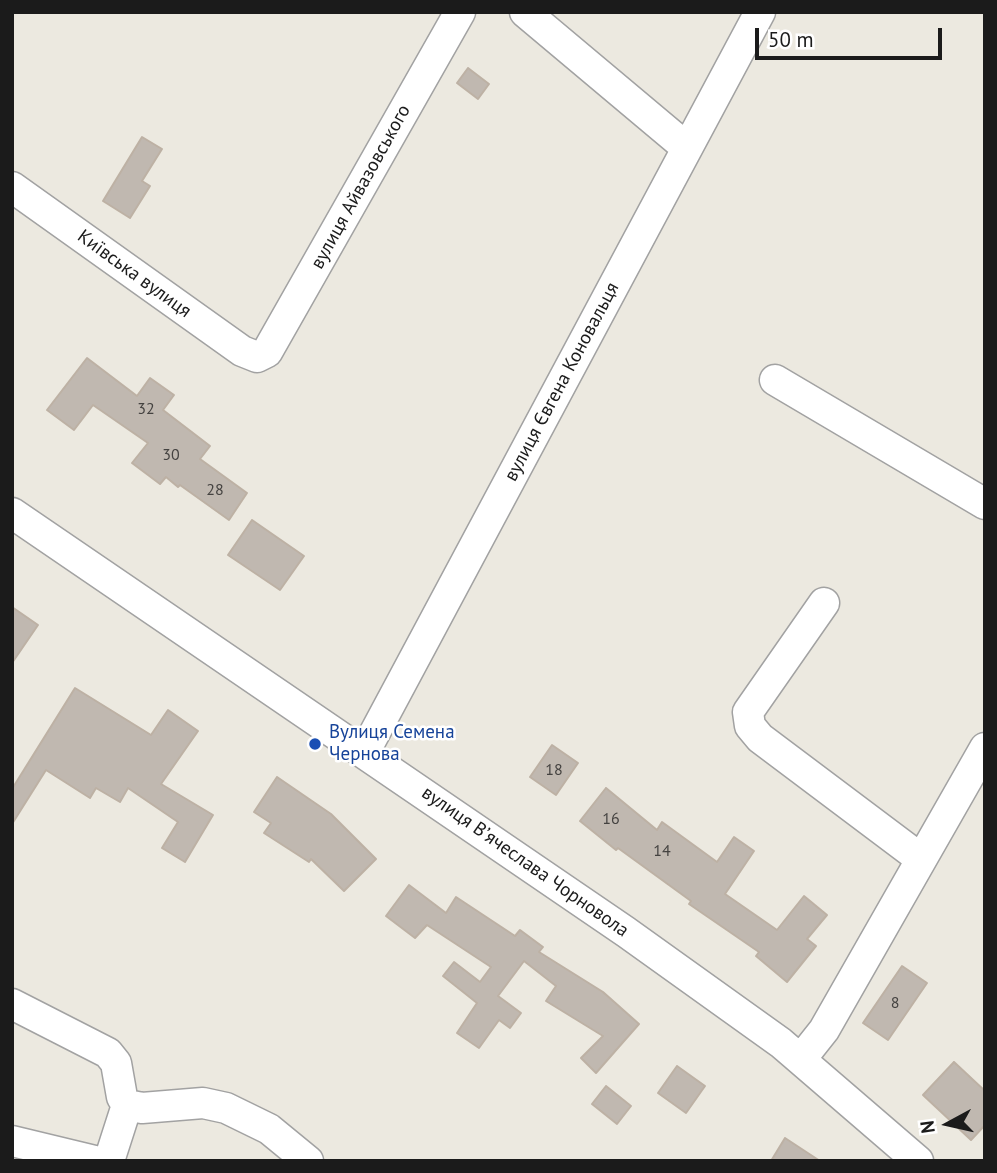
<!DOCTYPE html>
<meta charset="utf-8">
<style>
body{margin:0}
#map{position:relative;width:997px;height:1173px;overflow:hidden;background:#ece9e0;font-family:"PT Sans",sans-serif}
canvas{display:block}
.frame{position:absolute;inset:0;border:14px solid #1b1b1b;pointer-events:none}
.north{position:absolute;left:913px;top:1089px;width:70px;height:70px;-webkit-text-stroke:5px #fff;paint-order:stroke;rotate:262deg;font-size:19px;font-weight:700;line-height:28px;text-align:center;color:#1b1b1b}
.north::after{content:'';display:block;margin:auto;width:24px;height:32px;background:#1b1b1b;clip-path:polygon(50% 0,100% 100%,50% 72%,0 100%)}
.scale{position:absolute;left:755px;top:28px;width:187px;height:32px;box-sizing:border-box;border:4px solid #1b1b1b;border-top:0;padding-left:9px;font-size:21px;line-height:24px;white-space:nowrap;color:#1b1b1b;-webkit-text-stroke:5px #fff;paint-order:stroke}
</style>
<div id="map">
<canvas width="997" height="1173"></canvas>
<div class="frame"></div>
<div class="north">N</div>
<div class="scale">50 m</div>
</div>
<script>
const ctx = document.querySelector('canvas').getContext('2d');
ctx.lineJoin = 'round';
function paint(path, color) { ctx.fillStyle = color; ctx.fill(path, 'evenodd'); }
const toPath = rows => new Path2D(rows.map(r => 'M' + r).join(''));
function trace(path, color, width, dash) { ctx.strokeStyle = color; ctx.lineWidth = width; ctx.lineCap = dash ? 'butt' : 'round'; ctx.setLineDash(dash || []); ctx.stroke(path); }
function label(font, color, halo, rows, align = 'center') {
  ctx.font = font + ' "PT Sans",sans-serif'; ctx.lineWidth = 5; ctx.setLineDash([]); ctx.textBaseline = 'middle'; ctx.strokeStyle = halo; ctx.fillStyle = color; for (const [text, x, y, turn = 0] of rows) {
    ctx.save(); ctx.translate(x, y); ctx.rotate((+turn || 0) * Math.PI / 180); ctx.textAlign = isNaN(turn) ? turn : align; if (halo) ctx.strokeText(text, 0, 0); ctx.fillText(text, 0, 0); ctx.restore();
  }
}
const building = toPath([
 [468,68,489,84,478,99,457,83,468,68],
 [142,137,162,149,142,181,150,186,130,218,103,201,142,137],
 [87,358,137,396,150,378,174,395,163,410,210,446,200,459,247,493,229,520,180,485,178,487,166,477,160,484,132,463,148,443,93,405,74,430,47,410,87,358],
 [252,520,304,556,280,590,228,555,252,520],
 [12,607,38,625,12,663,12,607],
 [75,688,151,735,168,710,198,731,161,784,213,815,185,862,162,848,178,822,128,788,120,802,96,788,90,798,46,770,12,824,12,789,75,688],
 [552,745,578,763,556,795,530,777,552,745],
 [277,777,331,814,376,859,344,891,311,859,309,862,264,833,271,823,254,812,277,777],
 [606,788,657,830,662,822,717,862,734,837,754,851,725,894,777,930,804,896,827,915,807,939,816,946,787,982,756,956,759,952,689,904,691,901,618,848,616,850,580,821,606,788],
 [409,885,446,913,456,897,515,936,520,930,543,947,539,952,603,992,639,1024,596,1073,581,1058,603,1036,546,1001,556,986,524,961,498,996,521,1013,510,1028,499,1020,479,1048,457,1033,477,1003,443,976,454,962,480,982,491,967,427,925,415,938,386,916,409,885],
 [902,966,927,983,888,1040,863,1023,902,966],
 [954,1062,985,1091,985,1125,971,1140,923,1095,954,1062],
 [677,1066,705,1086,686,1113,658,1093,677,1066],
 [606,1086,631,1106,617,1124,592,1104,606,1086],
 [785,1138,820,1161,771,1161,785,1138]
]);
const minor = toPath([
 [525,12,687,148],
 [12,187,242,351,257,357,267,352,460,12],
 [775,380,985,504],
 [12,513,626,932,781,1043,918,1161],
 [824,603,748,712,750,726,760,738,921,859],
 [365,751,760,12],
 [12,1004,108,1053,116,1063,122,1097,127,1105,142,1108,203,1103,226,1108,269,1129,308,1161],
 [801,1059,824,1030,985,748],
 [12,1141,95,1161],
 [109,1161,127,1105]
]);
const markers = [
 [315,744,7,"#1a4fb4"]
];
const numberNames = [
 ["32",146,409],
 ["30",171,455],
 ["28",215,490],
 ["18",554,770],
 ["16",611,819],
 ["14",662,851],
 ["8",895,1003]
];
const streetNames = [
 ["вулиця Айвазовського",361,187,-61],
 ["Київська вулиця",134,274,36],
 ["вулиця Євгена Коновальця",562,382,-62],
 ["вулиця Вʼячеслава Чорновола",525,862,35]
];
const transitNames = [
 ["Вулиця Семена",329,733],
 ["Чернова",329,755]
];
paint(building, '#c0b8b0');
trace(building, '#bdb1a4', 2);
trace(minor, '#a2a2a2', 33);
trace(minor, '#fff', 30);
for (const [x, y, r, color] of markers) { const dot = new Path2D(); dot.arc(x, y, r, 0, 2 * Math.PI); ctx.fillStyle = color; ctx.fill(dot); trace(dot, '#fff', 2.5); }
label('16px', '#444240', null, numberNames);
label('19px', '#1b1b1b', '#fff', streetNames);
label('19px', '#164399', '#fff', transitNames, 'left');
</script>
